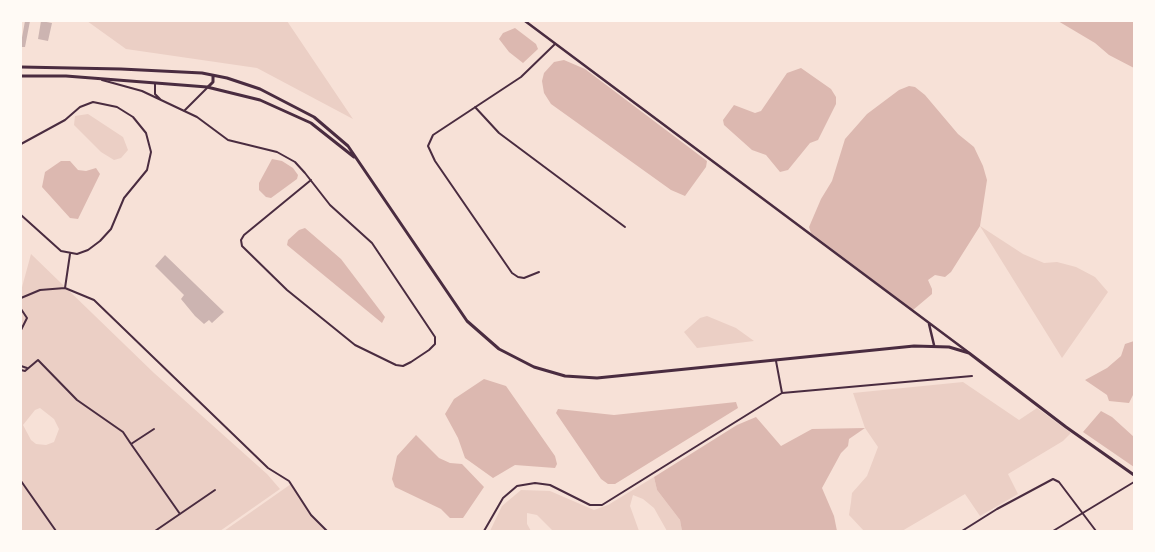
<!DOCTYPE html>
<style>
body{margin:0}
#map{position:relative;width:1155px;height:552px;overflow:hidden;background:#f7e1d7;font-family:Quicksand,sans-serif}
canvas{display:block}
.frame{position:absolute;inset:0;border:22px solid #fffaf5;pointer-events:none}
</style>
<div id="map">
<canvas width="1155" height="552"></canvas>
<div class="frame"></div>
</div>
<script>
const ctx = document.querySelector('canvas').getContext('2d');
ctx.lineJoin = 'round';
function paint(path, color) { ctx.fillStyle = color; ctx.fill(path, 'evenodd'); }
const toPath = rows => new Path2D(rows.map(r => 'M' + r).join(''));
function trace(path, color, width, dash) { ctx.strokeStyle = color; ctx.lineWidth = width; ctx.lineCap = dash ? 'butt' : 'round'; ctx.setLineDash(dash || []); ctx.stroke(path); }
const green = toPath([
 [87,21,287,21,353,119,257,68,126,49],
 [88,114,123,137,128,150,121,158,114,160,101,152,74,125,75,116],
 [980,226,1023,254,1044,263,1057,262,1076,267,1095,277,1108,292,1062,358],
 [31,254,154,373,267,474,280,489,220,531,21,531,21,291],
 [40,408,54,419,59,429,54,442,46,445,36,444,31,440,23,425,35,410],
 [707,316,736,328,754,341,697,348,684,332,700,318],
 [963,382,1019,420,1037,408,1071,433,1063,441,1008,474,1018,494,980,516,965,494,902,531,864,531,849,515,851,502,852,493,867,476,878,447,865,428,853,393],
 [654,477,657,490,680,520,682,531,667,531,654,508,643,499,633,495,630,506,639,531,553,531,537,515,527,513,527,524,531,531,490,531,502,506,521,490,550,491,594,510,608,505],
 [291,484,311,515,327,531,224,531]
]);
const water = toPath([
 [1058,21,1134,21,1134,68,1109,55,1095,43],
 [515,28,536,44,538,49,523,63,509,52,499,39,503,33],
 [564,60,585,69,707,161,706,167,685,196,671,190,551,104,544,93,542,81,544,73,554,62],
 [801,68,831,89,836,97,836,104,818,140,810,143,788,170,780,172,766,155,752,150,724,125,723,120,734,105,755,113,761,111,787,73],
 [909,86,915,87,925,95,958,134,974,147,983,166,987,180,980,226,951,272,945,277,935,275,928,280,932,289,932,294,913,310,811,233,809,227,821,199,832,181,845,139,867,114,899,90],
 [272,159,282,161,293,168,298,175,297,179,271,198,266,197,259,190,259,183],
 [61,161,70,161,78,170,86,171,96,168,100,174,78,219,70,218,42,187,45,172],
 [305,228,341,259,385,317,382,323,287,245,288,240,299,230],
 [1134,341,1134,393,1129,403,1109,401,1107,395,1085,380,1107,368,1121,356,1125,344],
 [484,379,506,386,555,456,557,464,555,468,515,465,493,478,465,458,458,438,445,414,454,399],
 [736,402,738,408,615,484,608,484,601,479,556,413,558,409,614,415],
 [1101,411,1112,417,1134,437,1134,467,1083,432],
 [756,417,781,446,812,429,865,428,849,439,848,446,841,453,822,488,834,516,837,531,682,531,680,520,657,490,654,477,737,425],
 [416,435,439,458,450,463,462,464,484,487,463,518,450,518,441,509,395,487,392,479,397,456]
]);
const building = toPath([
 [25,21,30,21,25,47,21,47,21,43],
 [41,21,52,23,48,41,38,39],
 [165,255,224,312,212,323,209,320,204,324,195,316,181,299,184,295,155,266]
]);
const minor = toPath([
 [102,80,142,91,197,117,228,140,277,152,295,162,305,173,330,205,372,243,435,337,435,344,429,350,411,362,403,366,396,365,355,345,287,290,242,246,241,240,244,235,311,180],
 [155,83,155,94,161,100],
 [475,107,499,133,625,227],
 [184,111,207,88],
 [21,144,65,120,80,107,93,102,117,107,133,117,146,133,151,152,147,170,124,198,111,229,100,241,88,250,77,254,61,251,21,215],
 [539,272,524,278,518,277,512,273,435,161,428,146,433,135,521,77,555,44],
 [65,288,70,254],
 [21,298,40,290,65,288,94,300,268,468,289,481,311,515,327,531],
 [21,309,27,318,21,330],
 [776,361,782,393],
 [21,366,27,368],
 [21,370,25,371,38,360,77,400,123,432,131,444],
 [154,429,131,444,180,514],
 [21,481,56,531],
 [155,531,215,490],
 [484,531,503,498,517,486,535,483,550,485,590,505,602,505,782,393,972,376],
 [962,531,997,509,1053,479,1059,482,1096,531],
 [1053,531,1134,482]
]);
const secondary = toPath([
 [525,21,968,352],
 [929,324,934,345]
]);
const primary = toPath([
 [21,67,121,69,202,73,227,78,260,89,314,117,348,146,467,321,499,349,534,367,565,376,597,378,914,346,949,347,969,353,1066,427,1134,475],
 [21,76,66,76,207,87,260,100,311,123,354,157],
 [208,87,213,82,213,76]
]);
paint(green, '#ebcfc5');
paint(water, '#dcb8b0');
paint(building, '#ccb4b1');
trace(minor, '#4a2c40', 2);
trace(secondary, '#4a2c40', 2.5);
trace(primary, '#4a2c40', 3);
</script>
